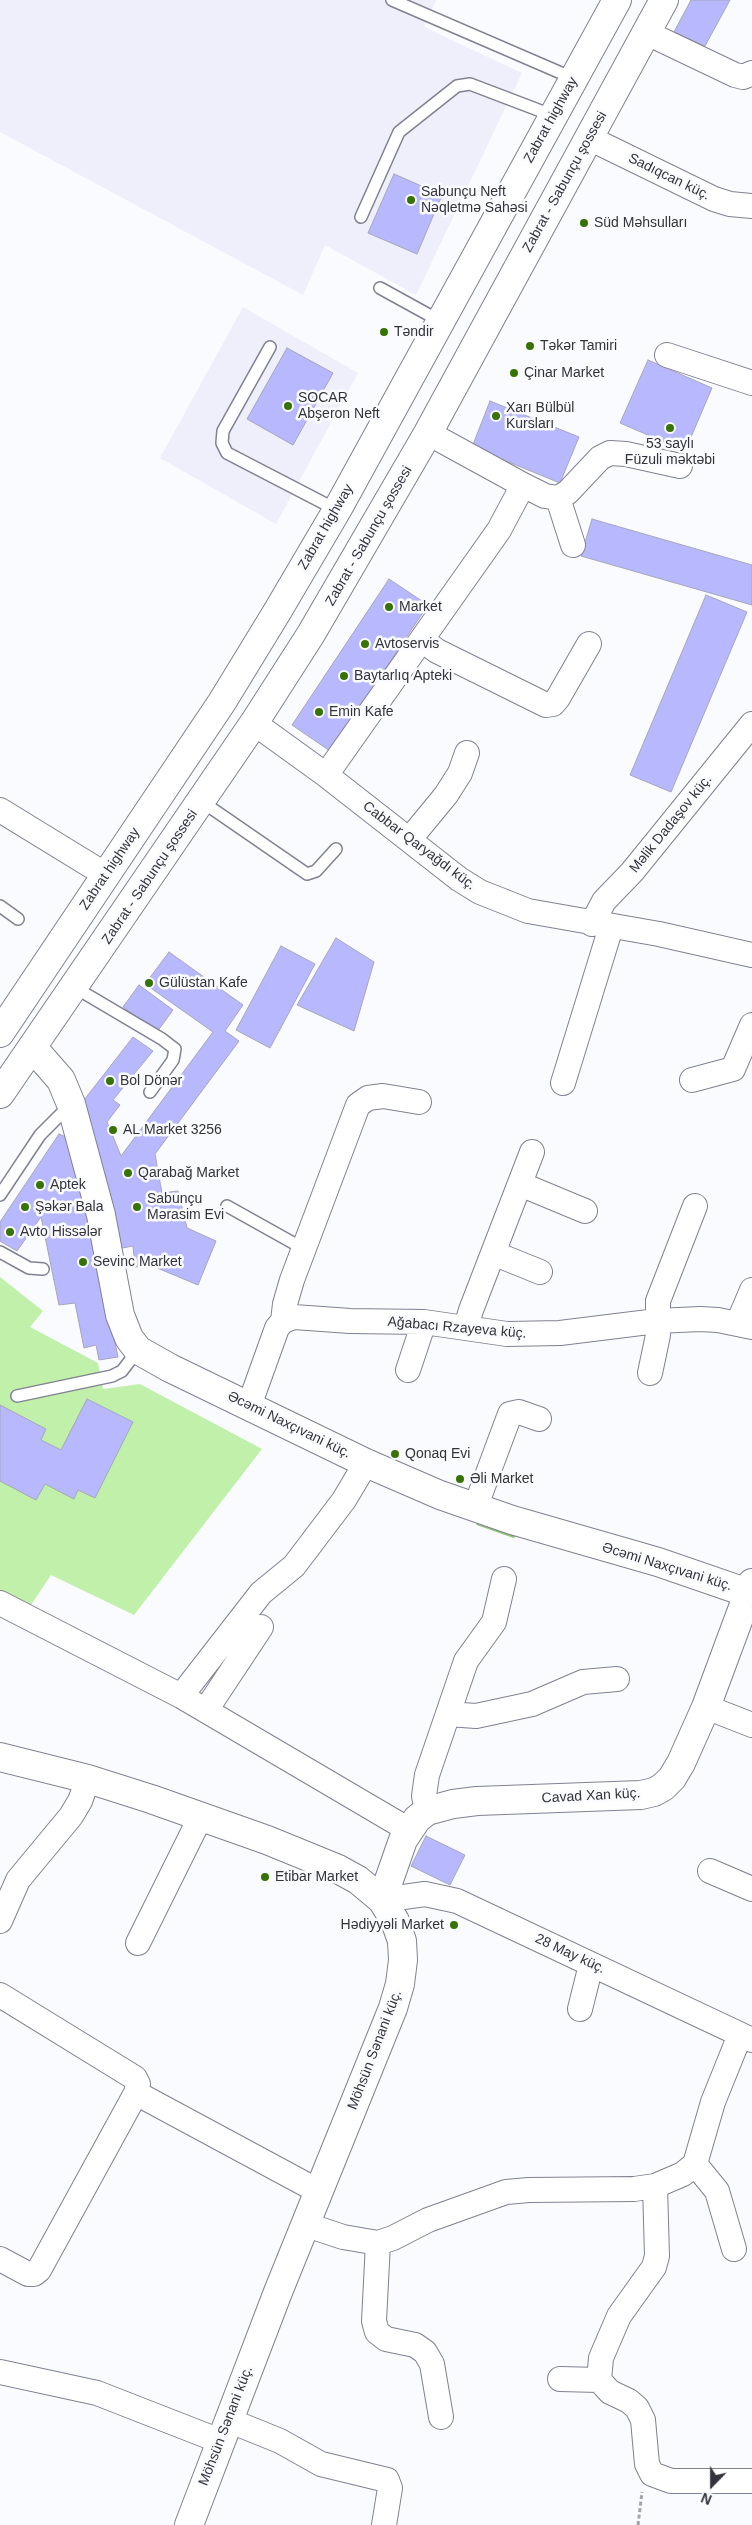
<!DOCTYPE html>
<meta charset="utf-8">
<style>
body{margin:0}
#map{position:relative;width:752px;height:2525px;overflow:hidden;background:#fafbff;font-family:Helvetica,sans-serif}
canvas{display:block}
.north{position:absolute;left:687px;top:2460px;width:50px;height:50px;-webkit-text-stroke:4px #fafbff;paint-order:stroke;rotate:202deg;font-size:14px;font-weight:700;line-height:20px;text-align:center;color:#33333b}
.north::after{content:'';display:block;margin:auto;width:18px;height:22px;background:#33333b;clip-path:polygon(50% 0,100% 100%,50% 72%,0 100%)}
</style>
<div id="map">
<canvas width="752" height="2525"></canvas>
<div class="north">N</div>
</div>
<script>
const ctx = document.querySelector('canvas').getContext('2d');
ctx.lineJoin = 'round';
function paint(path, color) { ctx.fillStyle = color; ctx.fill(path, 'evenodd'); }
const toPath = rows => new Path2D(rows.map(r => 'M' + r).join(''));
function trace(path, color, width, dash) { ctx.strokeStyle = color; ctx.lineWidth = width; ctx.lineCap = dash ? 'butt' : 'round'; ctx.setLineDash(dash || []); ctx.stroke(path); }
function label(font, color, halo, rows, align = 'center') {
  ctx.font = font + ' Helvetica,sans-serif'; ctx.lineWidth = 5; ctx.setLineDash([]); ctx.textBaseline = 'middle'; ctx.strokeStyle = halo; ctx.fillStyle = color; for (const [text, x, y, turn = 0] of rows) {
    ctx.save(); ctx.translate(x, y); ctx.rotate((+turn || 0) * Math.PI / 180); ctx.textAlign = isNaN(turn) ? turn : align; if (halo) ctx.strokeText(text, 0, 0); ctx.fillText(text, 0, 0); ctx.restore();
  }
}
const built = toPath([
 [0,0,436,0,424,27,522,73,416,295,325,245,303,295,0,132],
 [243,307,358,373,276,524,160,458]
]);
const green = toPath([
 [0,1277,43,1311,30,1327,98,1363,103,1389,140,1384,262,1449,134,1615,51,1575,29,1608,0,1593]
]);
const stream = toPath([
 [479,1523,513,1535]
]);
const building = toPath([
 [691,0,730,0,705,46,674,32,691,0],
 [394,174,442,195,417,254,368,233,394,174],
 [287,348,333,373,293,445,247,419,287,348],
 [648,360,712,388,685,451,620,423,648,360],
 [490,401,579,437,560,483,472,447,490,401],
 [592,519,752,565,752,605,581,556,592,519],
 [389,579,428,605,330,751,292,725,389,579],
 [706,595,747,612,671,792,630,775,706,595],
 [336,938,374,962,354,1031,297,1005,336,938],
 [281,946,315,964,270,1048,236,1030,281,946],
 [169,952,243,1005,225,1031,239,1041,155,1154,162,1193,178,1191,187,1228,216,1241,198,1285,150,1265,135,1267,133,1246,117,1249,77,1109,133,1037,153,1051,113,1100,120,1105,107,1122,121,1156,213,1032,145,984,169,952],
 [139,985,173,1010,157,1032,123,1007,139,985],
 [59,1134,71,1139,118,1357,99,1360,96,1345,84,1348,75,1303,59,1305,41,1217,17,1251,0,1241,0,1222,59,1134],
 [87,1399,133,1422,95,1498,78,1490,74,1499,45,1484,36,1500,0,1481,0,1405,46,1429,41,1440,61,1450,87,1399],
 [426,1836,465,1855,450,1885,411,1866,426,1836]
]);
const path = toPath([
 [638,2525,642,2492]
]);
const lane = toPath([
 [392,0,575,79],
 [361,217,399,132,457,86,470,84,554,116],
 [380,288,440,321],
 [270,347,223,431,222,443,227,453,337,510],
 [201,801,307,874,316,871,336,849],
 [0,906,18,919],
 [74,987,162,1039,175,1049,173,1060,150,1092],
 [0,1195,40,1135,70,1105],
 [227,1206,304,1249],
 [0,1252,29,1268,43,1269],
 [17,1396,112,1376,122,1371,138,1350]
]);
const street = toPath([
 [647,33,735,75,743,77,752,73],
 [589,138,714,199,730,204,752,206],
 [667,355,752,383],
 [428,433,523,485,545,496,558,498,568,492,600,458,610,453,626,454,680,466],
 [558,498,573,545],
 [422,640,437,651,546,705,553,704,558,698,589,644],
 [254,723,326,775,459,879,480,892,528,911,659,934,752,955],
 [326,775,499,530,523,485],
 [0,810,106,875],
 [409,840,446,795,460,773,467,753],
 [592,924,604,901,632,872,752,724],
 [692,1080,733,1069,752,1025],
 [563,1083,611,927],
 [520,1184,585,1211],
 [493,1253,540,1272],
 [283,1321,285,1304,292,1280,358,1105,368,1098,383,1096,419,1102],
 [738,1323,752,1290],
 [466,1327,471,1310,532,1152],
 [408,1370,424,1322],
 [650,1373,658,1335,658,1301,695,1206],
 [249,1406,277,1328,283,1321,294,1317,350,1321,424,1322,507,1334,560,1333,657,1321,700,1319,718,1320,752,1327],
 [475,1508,510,1414,519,1412,539,1419],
 [0,1603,181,1696,409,1830],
 [181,1696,261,1593,294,1566,344,1500,366,1463],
 [706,1707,752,1725],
 [206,1710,261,1627],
 [448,1714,476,1716,532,1704,583,1682,617,1679],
 [427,1811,424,1796,427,1775,466,1661,494,1622,504,1579],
 [710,1871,752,1889],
 [382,1900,425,1894,457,1901,752,2040],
 [0,1921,18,1880,71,1816,80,1801,88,1779],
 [138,1943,201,1816],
 [0,1995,135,2078,138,2084,136,2093,39,2270,34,2274,28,2274,0,2259],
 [580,2009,591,1965],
 [136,2093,318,2191],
 [695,2164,717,2191,734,2249],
 [655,2186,683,2174,695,2164,713,2102,740,2035],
 [304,2224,343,2237,378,2243,393,2238,428,2220,506,2192,529,2190,634,2189,655,2186,657,2256,654,2267,619,2316,601,2358,599,2380,610,2392,629,2401,637,2408,643,2420,647,2464,652,2474,671,2481,752,2481],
 [378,2243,374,2321,377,2332,386,2339,415,2345,425,2352,432,2364,441,2417],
 [0,2372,97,2393,220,2441],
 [560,2379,599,2380],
 [228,2420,280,2441,321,2464,387,2480,390,2488,384,2525]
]);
const secondary = toPath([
 [33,1048,61,1080,71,1104,101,1215,120,1315,129,1338,138,1350,170,1368,366,1463,440,1495,512,1520,658,1562,748,1593],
 [0,1757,88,1779,151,1799,267,1840,338,1869,358,1880,382,1900,395,1921,402,1941,403,1960,400,1984,393,2008,278,2292,189,2525],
 [382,1900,403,1840,417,1819,427,1811,453,1804,477,1801,641,1795,654,1792,663,1787,672,1778,681,1763,706,1707,752,1583]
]);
const primary = toPath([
 [0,1033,222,702,277,612,337,510,617,0],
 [0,1094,254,723,311,634,428,433,664,0]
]);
const markers = [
 [411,200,5,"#367204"],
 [584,223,5,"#367204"],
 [384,332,5,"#367204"],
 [530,346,5,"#367204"],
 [514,373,5,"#367204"],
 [288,406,5,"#367204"],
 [496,416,5,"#367204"],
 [670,428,5,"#367204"],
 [389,607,5,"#367204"],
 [365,644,5,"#367204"],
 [344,676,5,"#367204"],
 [319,712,5,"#367204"],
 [149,983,5,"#367204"],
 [110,1081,5,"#367204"],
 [113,1130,5,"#367204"],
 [128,1173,5,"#367204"],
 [40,1185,5,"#367204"],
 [25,1207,5,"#367204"],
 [137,1207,5,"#367204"],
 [10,1232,5,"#367204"],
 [83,1262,5,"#367204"],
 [395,1454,5,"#367204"],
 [460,1479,5,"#367204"],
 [265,1877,5,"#367204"],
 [454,1925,5,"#367204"]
];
const streetNames = [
 ["Zabrat highway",551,120,-61],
 ["Sadıqcan küç.",669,177,26],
 ["Zabrat - Sabunçu şossesi",565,182,-61],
 ["Zabrat highway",326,527,-60],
 ["Zabrat - Sabunçu şossesi",369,536,-60],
 ["Məlik Dadaşov küç.",671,824,-51],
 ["Cabbar Qaryağdı küç.",419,846,37],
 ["Zabrat highway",110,869,-56],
 ["Zabrat - Sabunçu şossesi",150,877,-56],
 ["Ağabacı Rzayeva küç.",457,1328,5],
 ["Əcəmi Naxçıvani küç.",289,1425,26],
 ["Əcəmi Naxçıvani küç.",667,1567,17],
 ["Cavad Xan küç.",591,1796,-3],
 ["28 May küç.",570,1954,25],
 ["Möhsün Sənani küç.",375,2050,-69],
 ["Möhsün Sənani küç.",226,2426,-69]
];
const poiNames = [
 ["Sabunçu Neft",421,192],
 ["Nəqletmə Sahəsi",421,208],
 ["Süd Məhsulları",594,223],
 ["Təndir",394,332],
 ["Təkər Tamiri",540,346],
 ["Çinar Market",524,373],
 ["SOCAR",298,398],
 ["Abşeron Neft",298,414],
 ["Xarı Bülbül",506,408],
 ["Kursları",506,424],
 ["53 saylı",670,444,"center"],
 ["Füzuli məktəbi",670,460,"center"],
 ["Market",399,607],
 ["Avtoservis",375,644],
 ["Baytarlıq Apteki",354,676],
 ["Emin Kafe",329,712],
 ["Gülüstan Kafe",159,983],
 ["Bol Dönər",120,1081],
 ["AL Market 3256",123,1130],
 ["Qarabağ Market",138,1173],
 ["Aptek",50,1185],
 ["Sabunçu",147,1199],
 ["Mərasim Evi",147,1215],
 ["Şəkər Bala",35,1207],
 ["Avto Hissələr",20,1232],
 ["Sevinc Market",93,1262],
 ["Qonaq Evi",405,1454],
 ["Əli Market",470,1479],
 ["Etibar Market",275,1877],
 ["Hədiyyəli Market",444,1925,"right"]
];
paint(built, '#eeeffa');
paint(green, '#c0f0aa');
trace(stream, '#90c676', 5.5);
paint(building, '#b8b8fe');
trace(building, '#a6a6b9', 1);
trace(lane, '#808193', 14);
trace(street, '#808193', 26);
trace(secondary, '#808193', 30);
trace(primary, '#808193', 30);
trace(path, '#a3a4aa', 3, [4, 2.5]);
trace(lane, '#fff', 11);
trace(street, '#fff', 24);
trace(secondary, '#fff', 28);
trace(primary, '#fff', 28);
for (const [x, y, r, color] of markers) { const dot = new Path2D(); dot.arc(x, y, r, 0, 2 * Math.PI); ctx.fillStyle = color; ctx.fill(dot); trace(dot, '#fafbff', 2); }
label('14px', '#33333b', '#fafbff', streetNames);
label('14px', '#33333b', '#fafbff', poiNames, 'left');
</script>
